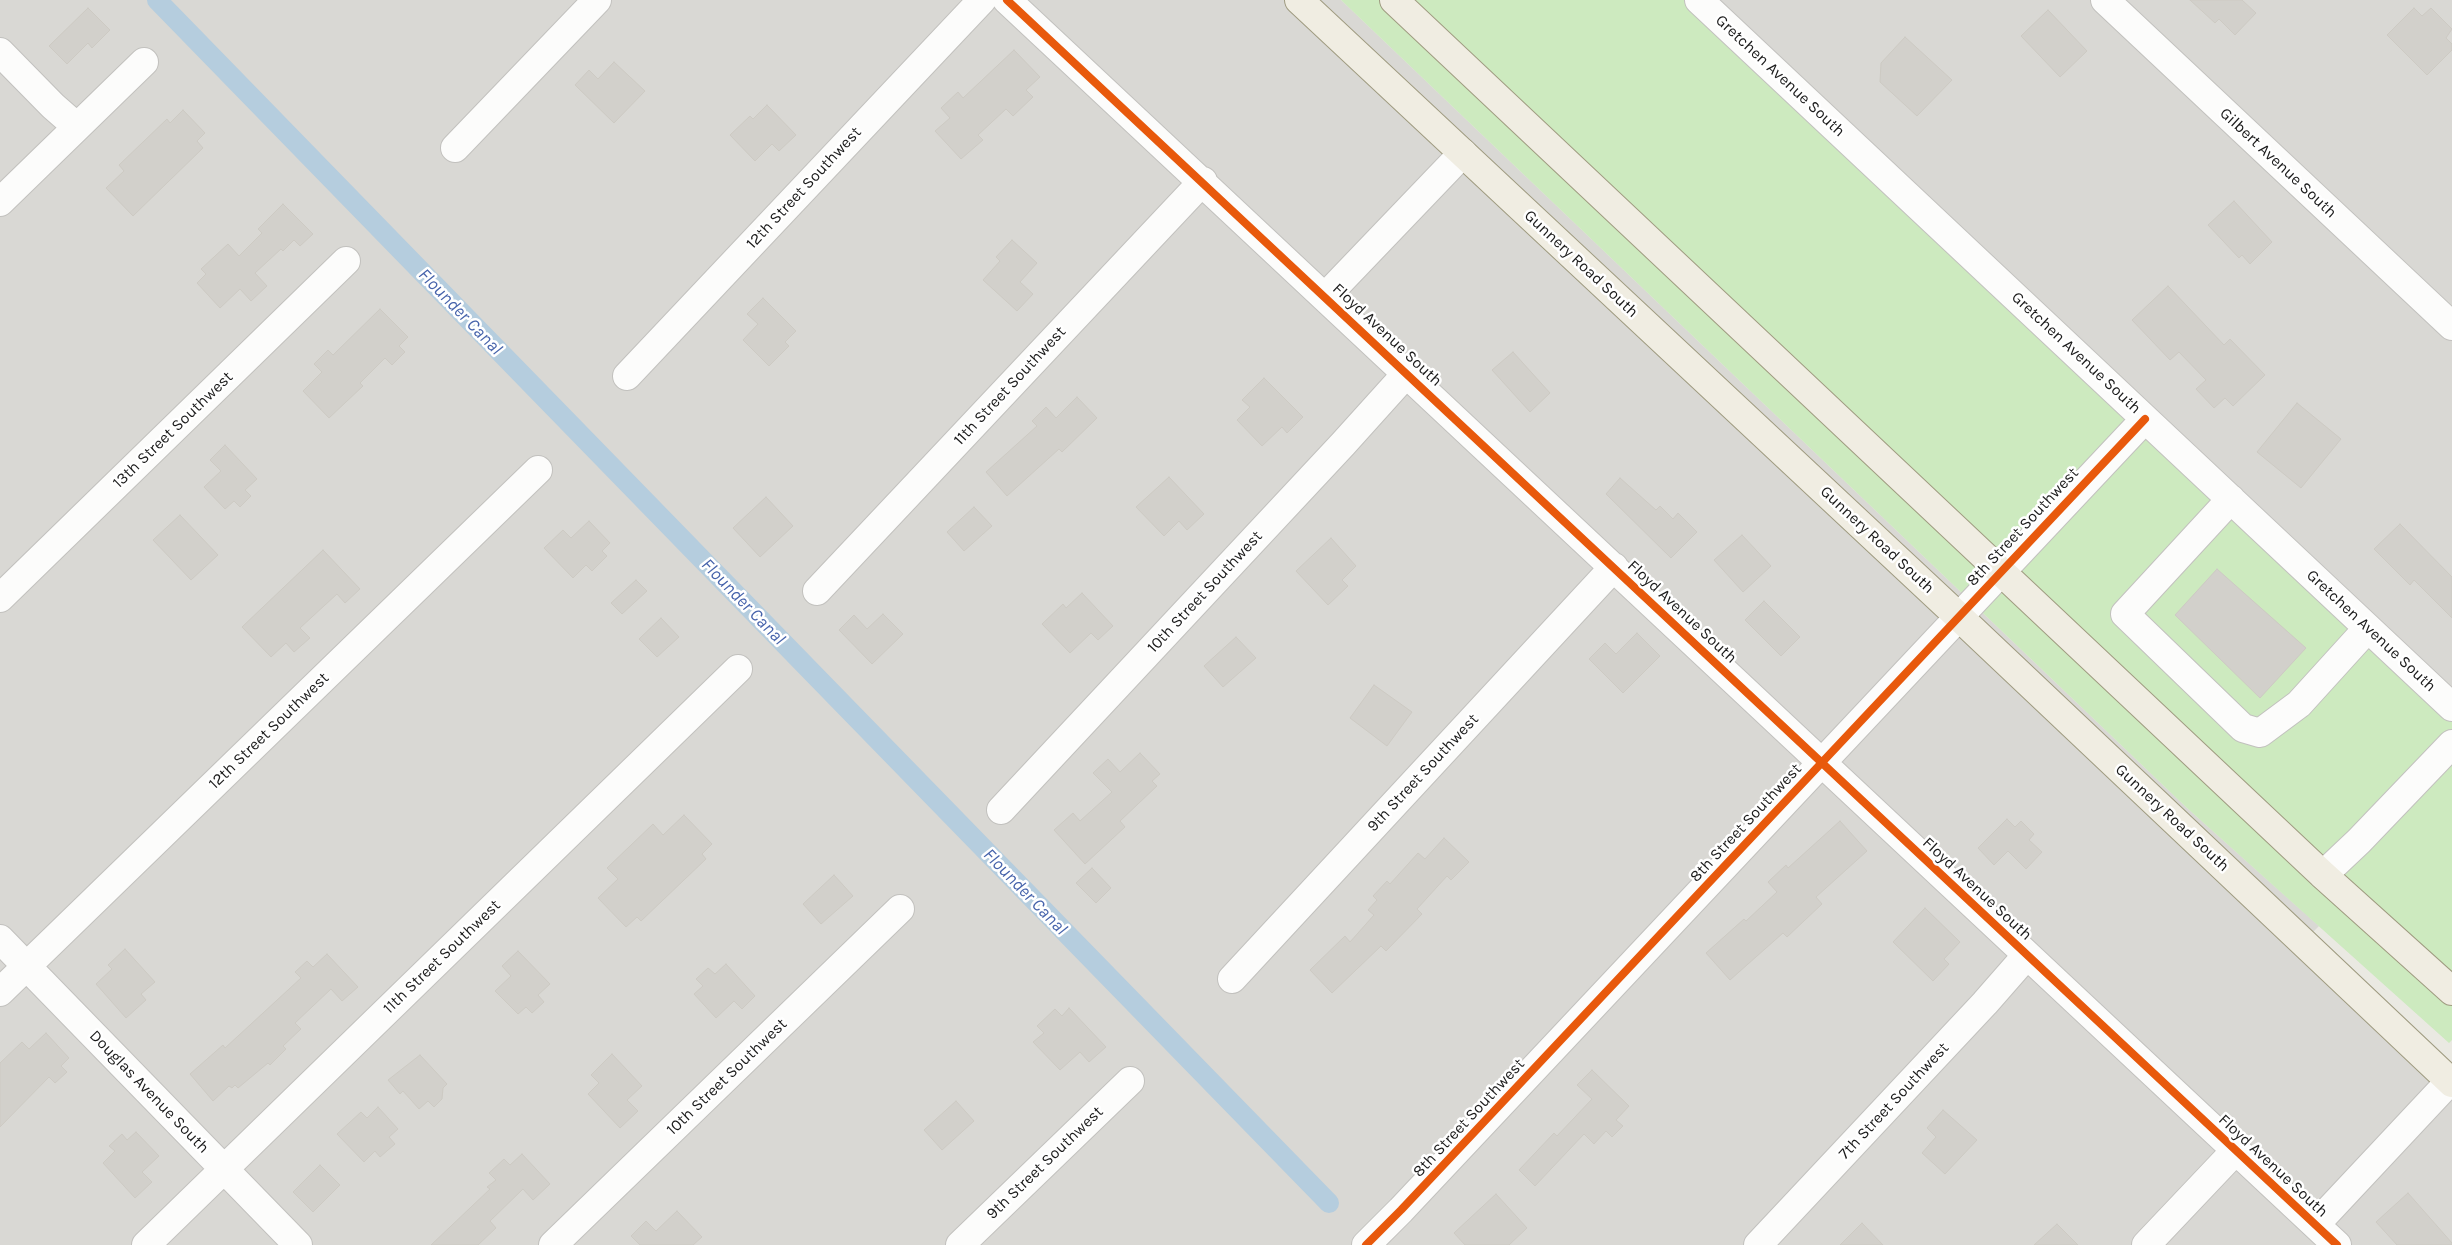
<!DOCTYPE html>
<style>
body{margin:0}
canvas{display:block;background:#eae9e2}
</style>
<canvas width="2452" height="1245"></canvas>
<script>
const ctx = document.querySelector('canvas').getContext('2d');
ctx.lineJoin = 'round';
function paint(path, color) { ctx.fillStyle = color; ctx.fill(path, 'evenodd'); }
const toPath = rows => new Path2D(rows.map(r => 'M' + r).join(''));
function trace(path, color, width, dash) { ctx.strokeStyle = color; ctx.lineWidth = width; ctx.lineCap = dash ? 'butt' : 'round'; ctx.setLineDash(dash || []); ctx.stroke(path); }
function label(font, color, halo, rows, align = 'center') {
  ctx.font = font + ' Karla,sans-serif'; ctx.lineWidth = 5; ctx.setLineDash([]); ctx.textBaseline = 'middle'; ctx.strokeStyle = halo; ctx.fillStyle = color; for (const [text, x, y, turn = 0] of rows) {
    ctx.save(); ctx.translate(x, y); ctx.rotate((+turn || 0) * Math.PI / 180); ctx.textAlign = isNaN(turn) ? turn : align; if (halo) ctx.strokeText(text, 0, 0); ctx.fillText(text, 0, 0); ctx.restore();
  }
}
const residential = toPath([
 [0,0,1285,0,2452,1097,2452,1245,0,1245],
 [1315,0,1341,0,2187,808,2319,926,2310,935],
 [1684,0,2452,0,2452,720]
]);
const grass = toPath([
 [1341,0,1380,0,2316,882,2452,1005,2452,1040,2449,1043,2187,808],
 [1409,0,1684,0,2452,720,2452,978]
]);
const canal = toPath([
 [157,0,1329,1203]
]);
const building = toPath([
 [2190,0,2242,0,2256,13,2235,35,2219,19,2215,23,2190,0],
 [88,8,110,30,92,48,88,43,67,64,49,46,88,8],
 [2414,8,2422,16,2431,8,2452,29,2446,38,2452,44,2452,50,2427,75,2387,35,2414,8],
 [2048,10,2087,51,2060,77,2021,36,2048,10],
 [1905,37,1952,80,1917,116,1880,82,1881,63,1905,37],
 [1014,50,1040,77,1026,90,1033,97,1013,116,1006,109,978,135,983,140,961,159,935,131,950,118,941,108,958,92,963,98,1014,50],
 [614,62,645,91,614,123,575,85,589,70,598,79,614,62],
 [767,105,796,135,779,151,772,144,755,161,730,135,750,116,753,119,767,105],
 [183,110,205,133,197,141,203,148,133,216,106,188,124,171,119,165,167,119,170,123,183,110],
 [2234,201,2272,242,2250,264,2242,255,2239,258,2208,225,2234,201],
 [283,204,313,234,300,246,294,240,283,251,281,249,255,273,267,286,251,301,240,289,220,308,197,283,206,274,201,269,228,244,239,256,262,233,258,229,283,204],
 [1012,240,1037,263,1020,282,1033,294,1017,311,983,280,1000,261,996,257,1012,240],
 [2168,286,2224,345,2230,339,2265,375,2233,406,2225,398,2214,408,2196,389,2206,380,2179,352,2170,360,2132,320,2168,286],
 [763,298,796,331,785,342,789,346,769,366,743,340,758,324,747,314,763,298],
 [380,309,408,337,399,346,405,352,392,365,385,358,360,383,363,386,329,418,303,391,322,372,314,364,328,350,333,355,380,309],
 [1513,352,1550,393,1530,412,1492,370,1513,352],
 [1264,378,1303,417,1287,433,1282,427,1262,446,1237,420,1250,407,1242,400,1264,378],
 [1077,397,1097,418,1062,452,1059,449,1007,496,986,472,1037,426,1032,421,1046,407,1056,418,1077,397],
 [2297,403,2341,439,2301,488,2257,452,2297,403],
 [225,445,257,479,245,490,251,496,240,507,234,501,225,509,204,487,221,471,210,460,225,445],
 [1169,477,1204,514,1187,530,1179,521,1164,536,1136,507,1169,477],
 [1620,478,1656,510,1660,506,1673,519,1678,513,1697,532,1671,558,1606,494,1620,478],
 [766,497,793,526,760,557,733,528,766,497],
 [974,507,992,526,964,551,947,532,974,507],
 [180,515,218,555,191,580,153,540,180,515],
 [589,521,610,543,602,551,607,556,592,571,586,565,573,578,544,548,563,530,571,538,589,521],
 [2400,524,2452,577,2452,618,2414,580,2410,585,2374,549,2400,524],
 [1742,535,1771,566,1743,592,1714,560,1742,535],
 [1331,538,1356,566,1342,580,1348,586,1328,605,1296,571,1331,538],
 [323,550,360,589,345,603,337,594,300,628,310,638,294,652,286,643,271,657,242,627,323,550],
 [2217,569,2306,648,2260,698,2175,615,2217,569],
 [636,580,647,591,622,614,611,603,636,580],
 [1082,593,1113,626,1098,640,1091,633,1070,653,1042,624,1063,604,1066,608,1082,593],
 [1764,601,1800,637,1781,656,1745,620,1764,601],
 [883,614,903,634,872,664,839,630,854,615,867,629,883,614],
 [661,618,679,637,657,657,639,639,661,618],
 [1637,633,1660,656,1623,693,1589,659,1605,643,1616,654,1637,633],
 [1236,637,1256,658,1223,687,1204,666,1236,637],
 [1374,685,1412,712,1387,746,1350,718,1374,685],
 [1140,753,1160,774,1152,781,1157,786,1120,821,1125,827,1085,864,1054,830,1073,813,1080,821,1112,792,1093,773,1108,759,1120,772,1140,753],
 [684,815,712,844,702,854,706,859,641,921,637,917,626,927,598,898,618,879,607,868,653,824,663,835,684,815],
 [2007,819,2015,827,2021,821,2034,834,2029,840,2042,852,2026,869,2008,851,1994,865,1978,848,2007,819],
 [1840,821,1867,851,1816,897,1822,904,1787,937,1783,933,1730,980,1706,953,1744,919,1746,921,1777,892,1768,882,1786,865,1788,868,1840,821],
 [1444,838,1469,862,1451,880,1447,876,1417,909,1422,914,1386,951,1381,946,1332,993,1310,970,1345,936,1350,942,1374,915,1368,910,1377,900,1373,896,1387,881,1390,884,1418,853,1425,859,1444,838],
 [1092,868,1111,888,1096,903,1076,883,1092,868],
 [834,875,853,896,821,924,803,904,834,875],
 [1925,908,1960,942,1944,959,1949,964,1933,981,1893,942,1925,908],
 [125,949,155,982,141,994,146,1000,126,1018,96,984,112,969,108,965,125,949],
 [518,951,550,984,538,995,544,1002,532,1013,526,1007,518,1014,495,991,511,976,502,966,518,951],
 [327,954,358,987,342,1001,331,989,295,1023,301,1029,283,1046,286,1049,270,1065,268,1063,238,1088,235,1085,232,1088,229,1086,213,1101,190,1074,223,1045,225,1048,301,978,295,972,307,961,313,967,327,954],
 [726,964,755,996,742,1009,734,1001,716,1018,694,994,703,986,696,979,708,968,715,974,726,964],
 [1069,1008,1106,1047,1089,1062,1080,1052,1060,1070,1033,1042,1044,1033,1037,1026,1055,1009,1062,1016,1069,1008],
 [46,1033,69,1058,61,1066,67,1072,55,1083,49,1077,0,1127,0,1063,22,1042,29,1049,46,1033],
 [612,1054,642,1086,627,1100,638,1111,620,1128,588,1094,599,1083,591,1075,612,1054],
 [420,1055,447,1084,443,1088,442,1099,434,1107,428,1101,419,1109,403,1091,400,1094,388,1080,420,1055],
 [1592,1070,1629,1106,1616,1120,1623,1126,1612,1137,1606,1131,1594,1144,1584,1134,1535,1186,1519,1170,1554,1133,1557,1136,1592,1099,1577,1085,1592,1070],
 [956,1101,974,1121,942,1150,924,1130,956,1101],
 [378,1107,398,1129,389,1137,395,1144,380,1157,375,1151,364,1162,337,1134,361,1112,367,1118,378,1107],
 [1943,1110,1977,1140,1945,1174,1922,1153,1936,1137,1927,1128,1943,1110],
 [136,1132,159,1156,142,1172,152,1182,135,1198,103,1163,115,1151,109,1146,122,1134,127,1140,136,1132],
 [522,1154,550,1184,533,1200,523,1189,490,1221,496,1228,478,1245,431,1245,490,1189,487,1187,496,1180,489,1173,504,1159,510,1165,522,1154],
 [320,1165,340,1185,313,1212,293,1192,320,1165],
 [2408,1193,2452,1243,2452,1245,2397,1245,2376,1222,2408,1193],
 [1496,1194,1527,1228,1509,1245,1465,1245,1454,1233,1496,1194],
 [677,1211,702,1237,693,1245,640,1245,631,1236,646,1221,656,1231,677,1211],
 [1862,1223,1883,1245,1840,1245,1862,1223],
 [2057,1224,2078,1245,2034,1245,2057,1224]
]);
const minor = toPath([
 [1007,0,2337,1245],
 [1699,0,2452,707],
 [2105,0,2452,326],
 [0,52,53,106,77,127],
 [455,148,597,0],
 [0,202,144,62],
 [1326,296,1463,153],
 [627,376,982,0],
 [2231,499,2125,614,2243,728,2260,733,2299,704,2368,628],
 [817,591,1203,181],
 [0,598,346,261],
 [1001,810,1343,444,1407,373],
 [2323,875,2359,841,2452,744],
 [0,939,298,1245],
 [1232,979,1614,567],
 [0,992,538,470],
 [2316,1224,2450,1081],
 [146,1245,738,669],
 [553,1245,900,909],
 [960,1245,1130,1081],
 [1366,1245,1401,1210,2145,419],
 [1758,1245,1985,1003,2027,955],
 [2146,1245,2236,1150]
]);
const major = toPath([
 [1299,0,1958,616,2452,1083],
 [1394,0,2323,875,2452,991]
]);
const cycleway = toPath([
 [1007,0,2337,1245],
 [1366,1245,1401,1210,2145,419]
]);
const streetNames = [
 ["Gretchen Avenue South",1780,76,43],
 ["Gilbert Avenue South",2278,163,43],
 ["12th Street Southwest",804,188,-47],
 ["Gunnery Road South",1581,264,43],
 ["Floyd Avenue South",1387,335,43],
 ["Gretchen Avenue South",2076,353,43],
 ["11th Street Southwest",1010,386,-47],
 ["13th Street Southwest",173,430,-44],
 ["8th Street Southwest",2023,527,-47],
 ["Gunnery Road South",1877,540,43],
 ["10th Street Southwest",1205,592,-47],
 ["Floyd Avenue South",1682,612,43],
 ["Gretchen Avenue South",2371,631,43],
 ["12th Street Southwest",269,731,-44],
 ["9th Street Southwest",1423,773,-47],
 ["Gunnery Road South",2172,818,43],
 ["8th Street Southwest",1746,823,-47],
 ["Floyd Avenue South",1977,889,43],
 ["11th Street Southwest",442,957,-44],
 ["10th Street Southwest",727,1077,-44],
 ["Douglas Avenue South",149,1092,46],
 ["7th Street Southwest",1894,1101,-47],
 ["8th Street Southwest",1469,1118,-47],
 ["9th Street Southwest",1045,1163,-44],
 ["Floyd Avenue South",2273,1166,43]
];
const waterNames = [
 ["Flounder Canal",460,312,46],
 ["Flounder Canal",743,602,46],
 ["Flounder Canal",1025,892,46]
];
paint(residential, '#d9d8d4');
paint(grass, '#cdeabf');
trace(canal, '#b5cdde', 20);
paint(building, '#d2d0cb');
trace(building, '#cdcac3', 1);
trace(minor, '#c2c1be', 30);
trace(major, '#9f9b80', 30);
trace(minor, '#fcfcfb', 28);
trace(major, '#f0ede2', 28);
trace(cycleway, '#e8590c', 8);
label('16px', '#1a1a1a', '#fff', streetNames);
label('italic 18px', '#4663ab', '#fff', waterNames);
</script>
